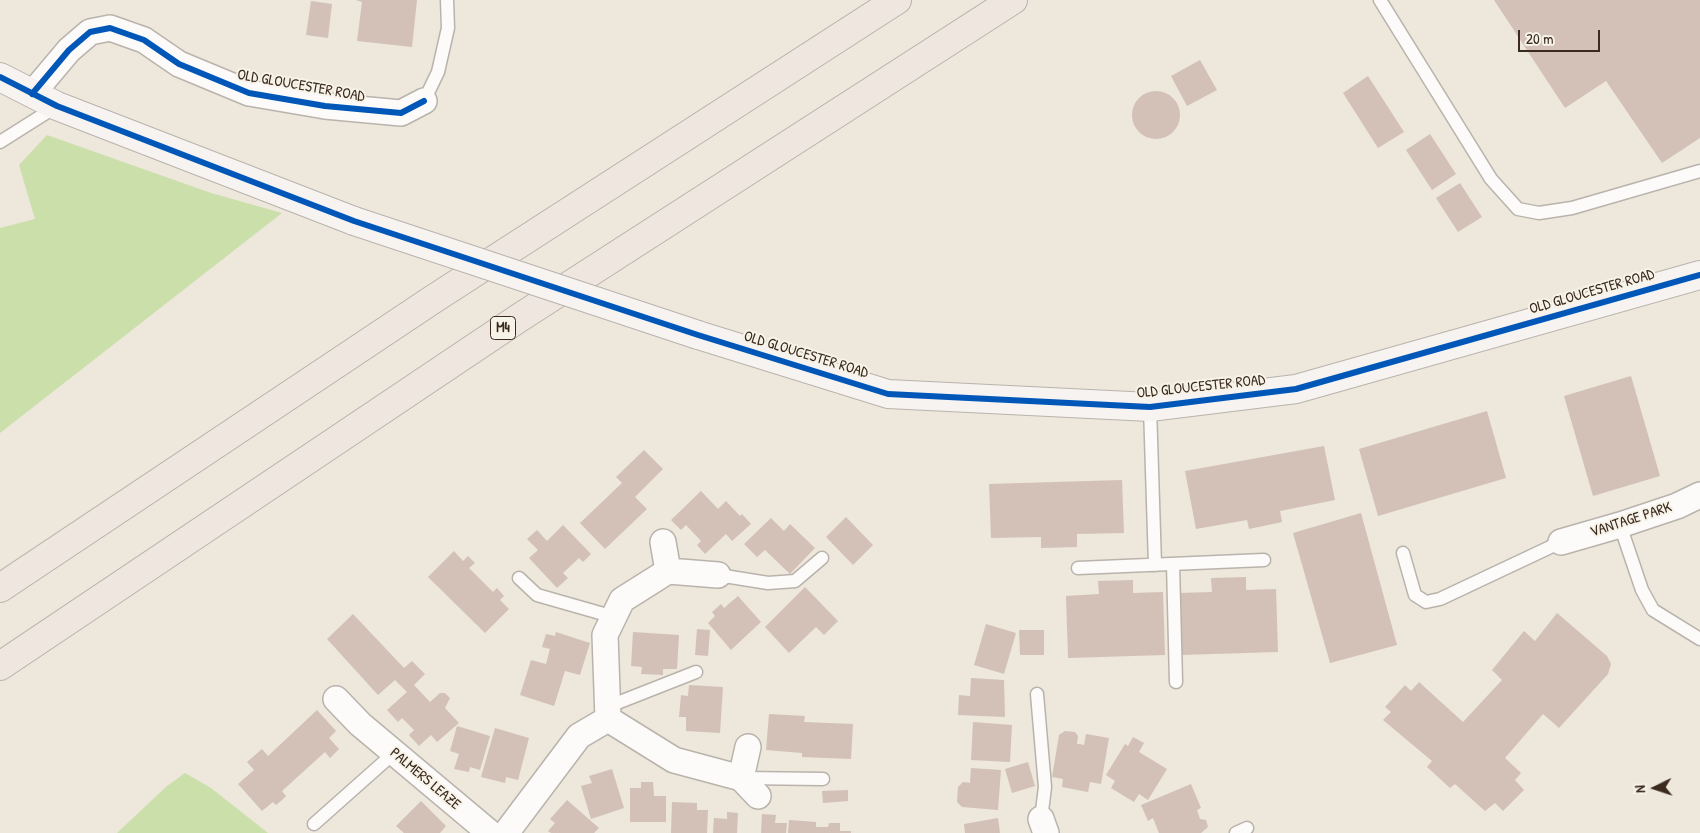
<!DOCTYPE html>
<style>
body{margin:0}
#map{position:relative;width:1700px;height:833px;overflow:hidden;background:#ede7dc;font-family:"Patrick Hand",sans-serif}
canvas{display:block}
.north{position:absolute;left:1630px;top:763px;width:50px;height:50px;-webkit-text-stroke:4px #f7f3e8;paint-order:stroke;rotate:266deg;font-size:14px;font-weight:700;line-height:20px;text-align:center;color:#3b2a1e}
.north::after{content:'';display:block;margin:auto;width:18px;height:22px;background:#3b2a1e;clip-path:polygon(50% 0,100% 100%,50% 72%,0 100%)}
.scale{position:absolute;left:1518px;top:30px;width:82px;height:22px;box-sizing:border-box;border:2px solid #3b2a1e;border-top:0;padding-left:6px;font-size:15px;line-height:18px;white-space:nowrap;color:#3b2a1e;-webkit-text-stroke:4px #f7f3e8;paint-order:stroke}
</style>
<div id="map">
<canvas width="1700" height="833"></canvas>
<div class="north">N</div>
<div class="scale">20 m</div>
</div>
<script>
const ctx = document.querySelector('canvas').getContext('2d');
ctx.lineJoin = 'round';
function paint(path, color) { ctx.fillStyle = color; ctx.fill(path, 'evenodd'); }
const toPath = rows => new Path2D(rows.map(r => 'M' + r).join(''));
function trace(path, color, width, dash) { ctx.strokeStyle = color; ctx.lineWidth = width; ctx.lineCap = dash ? 'butt' : 'round'; ctx.setLineDash(dash || []); ctx.stroke(path); }
function label(font, color, halo, rows, align = 'center') {
  ctx.font = font + ' "Patrick Hand",sans-serif'; ctx.lineWidth = 4; ctx.setLineDash([]); ctx.textBaseline = 'middle'; ctx.strokeStyle = halo; ctx.fillStyle = color; for (const [text, x, y, turn = 0] of rows) {
    ctx.save(); ctx.translate(x, y); ctx.rotate((+turn || 0) * Math.PI / 180); ctx.textAlign = isNaN(turn) ? turn : align; if (halo) ctx.strokeText(text, 0, 0); ctx.fillText(text, 0, 0); ctx.restore();
  }
}
const green = toPath([
 [47,135,211,193,282,213,0,433,0,228,35,219,19,165],
 [185,773,211,788,268,833,117,833,167,786]
]);
const building = toPath([
 [356,0,417,0,412,47,357,41,362,2],
 [1494,0,1700,0,1700,138,1662,163,1606,81,1565,108],
 [311,1,332,4,328,38,306,35],
 [1200,60,1217,90,1187,106,1171,76],
 [1368,76,1404,132,1378,148,1343,93],
 '1132 115a24 24 0 1 1 48 0a24 24 0 1 1-48 0Z',
 [1430,134,1456,174,1432,190,1406,150],
 [1460,183,1482,217,1458,232,1436,198],
 [1631,376,1660,476,1593,496,1564,396],
 [1487,411,1506,478,1378,516,1359,449],
 [1324,446,1335,500,1280,511,1282,522,1249,529,1247,520,1196,529,1185,471],
 [644,450,663,469,635,497,647,509,605,549,580,523,622,483,616,477],
 [1122,480,1124,533,1077,534,1077,547,1041,548,1041,537,991,538,989,484],
 [701,491,718,509,726,501,740,516,742,514,751,524,732,541,726,534,705,554,697,545,701,541,686,525,681,530,671,520],
 [1361,513,1397,645,1330,663,1293,533],
 [846,517,873,545,853,565,826,537],
 [771,518,784,531,790,524,815,548,790,574,765,550,757,557,744,544],
 [563,525,591,554,583,562,579,558,563,573,568,578,557,588,529,558,538,550,527,539,537,530,547,541],
 [454,551,463,561,468,556,475,563,469,568,493,592,497,588,504,596,500,600,509,609,485,633,428,577],
 [1246,577,1246,590,1276,589,1278,652,1181,655,1179,593,1212,592,1211,578],
 [1133,580,1133,593,1163,592,1165,655,1068,658,1066,596,1099,594,1098,581],
 [805,587,838,621,824,635,816,627,789,653,765,627],
 [738,596,761,622,731,650,708,623,715,616,712,612,721,604,724,608],
 [1557,613,1607,656,1611,664,1608,674,1559,728,1543,714,1505,758,1521,773,1515,780,1524,790,1503,811,1495,803,1485,811,1455,784,1450,788,1427,767,1432,761,1383,720,1391,712,1385,707,1405,685,1411,691,1419,682,1463,722,1502,680,1492,670,1524,631,1535,641],
 [353,614,404,668,412,661,425,674,414,685,430,702,440,693,445,693,450,698,445,708,459,723,437,742,431,735,419,746,409,735,414,730,402,718,398,722,387,710,407,692,395,680,378,695,327,639],
 [986,624,1016,633,1004,674,974,665],
 [697,629,710,630,708,656,695,655],
 [1019,630,1044,630,1044,655,1020,655],
 [556,632,590,643,580,675,565,671,554,706,520,695,531,660,546,664,550,649,542,647,546,634,555,636],
 [633,632,679,635,677,669,663,669,663,675,641,674,642,667,631,666],
 [971,678,1004,680,1005,717,958,715,959,695,970,696],
 [689,685,723,687,720,733,686,731,686,717,679,717,681,695,688,696],
 [317,710,336,731,329,738,339,749,330,758,325,752,282,791,286,796,281,801,276,805,273,802,262,811,238,784,254,770,247,762,262,749,268,756],
 [769,714,805,716,804,722,853,724,851,759,802,757,802,753,766,750],
 [973,722,1012,725,1010,762,971,760],
 [457,726,490,736,480,770,470,767,469,772,454,769,459,754,450,751],
 [495,728,529,738,518,780,506,777,505,783,481,777],
 [1065,731,1075,732,1078,736,1077,744,1080,744,1084,745,1086,734,1109,738,1101,784,1090,782,1088,792,1062,787,1063,779,1052,777,1059,735],
 [1133,737,1144,743,1139,752,1167,769,1148,800,1139,794,1134,802,1111,788,1115,781,1106,775,1125,744,1128,746],
 [1028,762,1035,786,1012,793,1005,769],
 [971,768,1001,770,998,810,962,807,957,802,958,787,963,782,970,783],
 [612,769,624,808,591,819,581,786,592,783,589,776],
 [641,782,653,782,654,796,666,796,666,822,630,822,630,788,641,788],
 [1191,784,1201,808,1197,810,1200,819,1206,820,1208,827,1201,833,1159,833,1153,818,1148,821,1141,805],
 [848,790,848,801,823,803,822,791],
 [567,800,599,828,594,833,551,833,548,831,555,823,550,819],
 [421,801,446,826,440,833,404,833,396,826],
 [672,802,697,803,697,810,708,810,707,833,671,833],
 [727,812,738,813,737,833,713,833,714,818,727,819],
 [762,814,776,815,775,823,787,823,786,833,761,833],
 [998,818,1000,833,965,833,964,824],
 [789,820,816,822,816,827,828,827,829,823,840,823,840,831,851,831,851,833,788,833]
]);
const lane = toPath([
 [1380,0,1491,179,1518,209,1539,213,1572,208,1700,171],
 [424,101,438,72,448,28,447,0],
 [0,142,57,106],
 [1150,407,1155,565],
 [1620,525,1642,590,1653,610,1700,639],
 [1403,553,1415,595,1426,602,1440,599,1561,542],
 [1173,564,1176,682],
 [1078,568,1264,560],
 [718,575,768,583,795,581,822,558],
 [519,578,537,595,614,617],
 [1037,694,1045,787,1041,819],
 [607,707,696,672],
 [743,778,823,779],
 [314,824,394,753],
 [1236,833,1247,828]
]);
const street = toPath([
 [32,94,69,50,90,32,110,28,144,40,179,64,249,93,325,106,401,113,424,101],
 [663,542,668,571],
 [1561,542,1620,525,1677,506,1700,495],
 [718,575,668,571,622,600,605,635,608,719,674,760,741,778,758,796],
 [336,699,360,724,490,833],
 [741,778,748,747],
 [1041,819,1046,833],
 [506,833,579,736,608,719]
]);
const secondary = toPath([
 [0,77,57,106,354,221],
 [698,335,888,394,1150,407,1296,389,1700,275]
]);
const highway = toPath([
 [0,588,435,298,897,0],
 [0,666,519,318,1013,0]
]);
const secondaryBridge = toPath([
 [354,221,698,335]
]);
const cycleway = toPath([
 [0,77,57,106,354,221,698,335,888,394,1150,407,1296,389,1700,275],
 [32,94,69,50,90,32,110,28,144,40,179,64,249,93,325,106,401,113,424,101]
]);
const shields = [
 [503,328,25]
];
const shieldNames = [
 ["M4",503,328]
];
const streetNames = [
 ["OLD GLOUCESTER ROAD",301,86,10],
 ["OLD GLOUCESTER ROAD",1592,292,-16],
 ["OLD GLOUCESTER ROAD",806,355,17],
 ["OLD GLOUCESTER ROAD",1201,387,-6],
 ["VANTAGE PARK",1631,520,-18],
 ["PALMERS LEAZE",425,779,40]
];
paint(green, '#cbdfaa');
paint(building, '#d3c1b8');
trace(lane, '#b9b3ac', 15);
trace(street, '#b9b3ac', 28);
trace(secondary, '#b9b3ac', 30);
trace(highway, '#b9b3ac', 30);
trace(lane, '#fcfbfa', 12);
trace(street, '#fcfbfa', 25);
trace(secondary, '#f6f3f0', 28);
trace(highway, '#efe6df', 28);
trace(secondaryBridge, '#b9b3ac', 30, []);
trace(secondaryBridge, '#f6f3f0', 28);
trace(cycleway, '#0057b8', 6);
for (const [x, y, w] of shields) { const box = new Path2D(); box.roundRect(x - w / 2, y - 11.5, w, 23, 4); ctx.fillStyle = '#f7f3e8'; ctx.fill(box); trace(box, '#3b2a1e', 1); }
label('bold 14px', '#3b2a1e', null, shieldNames);
label('15px', '#3b2a1e', '#f7f3e8', streetNames);
</script>
